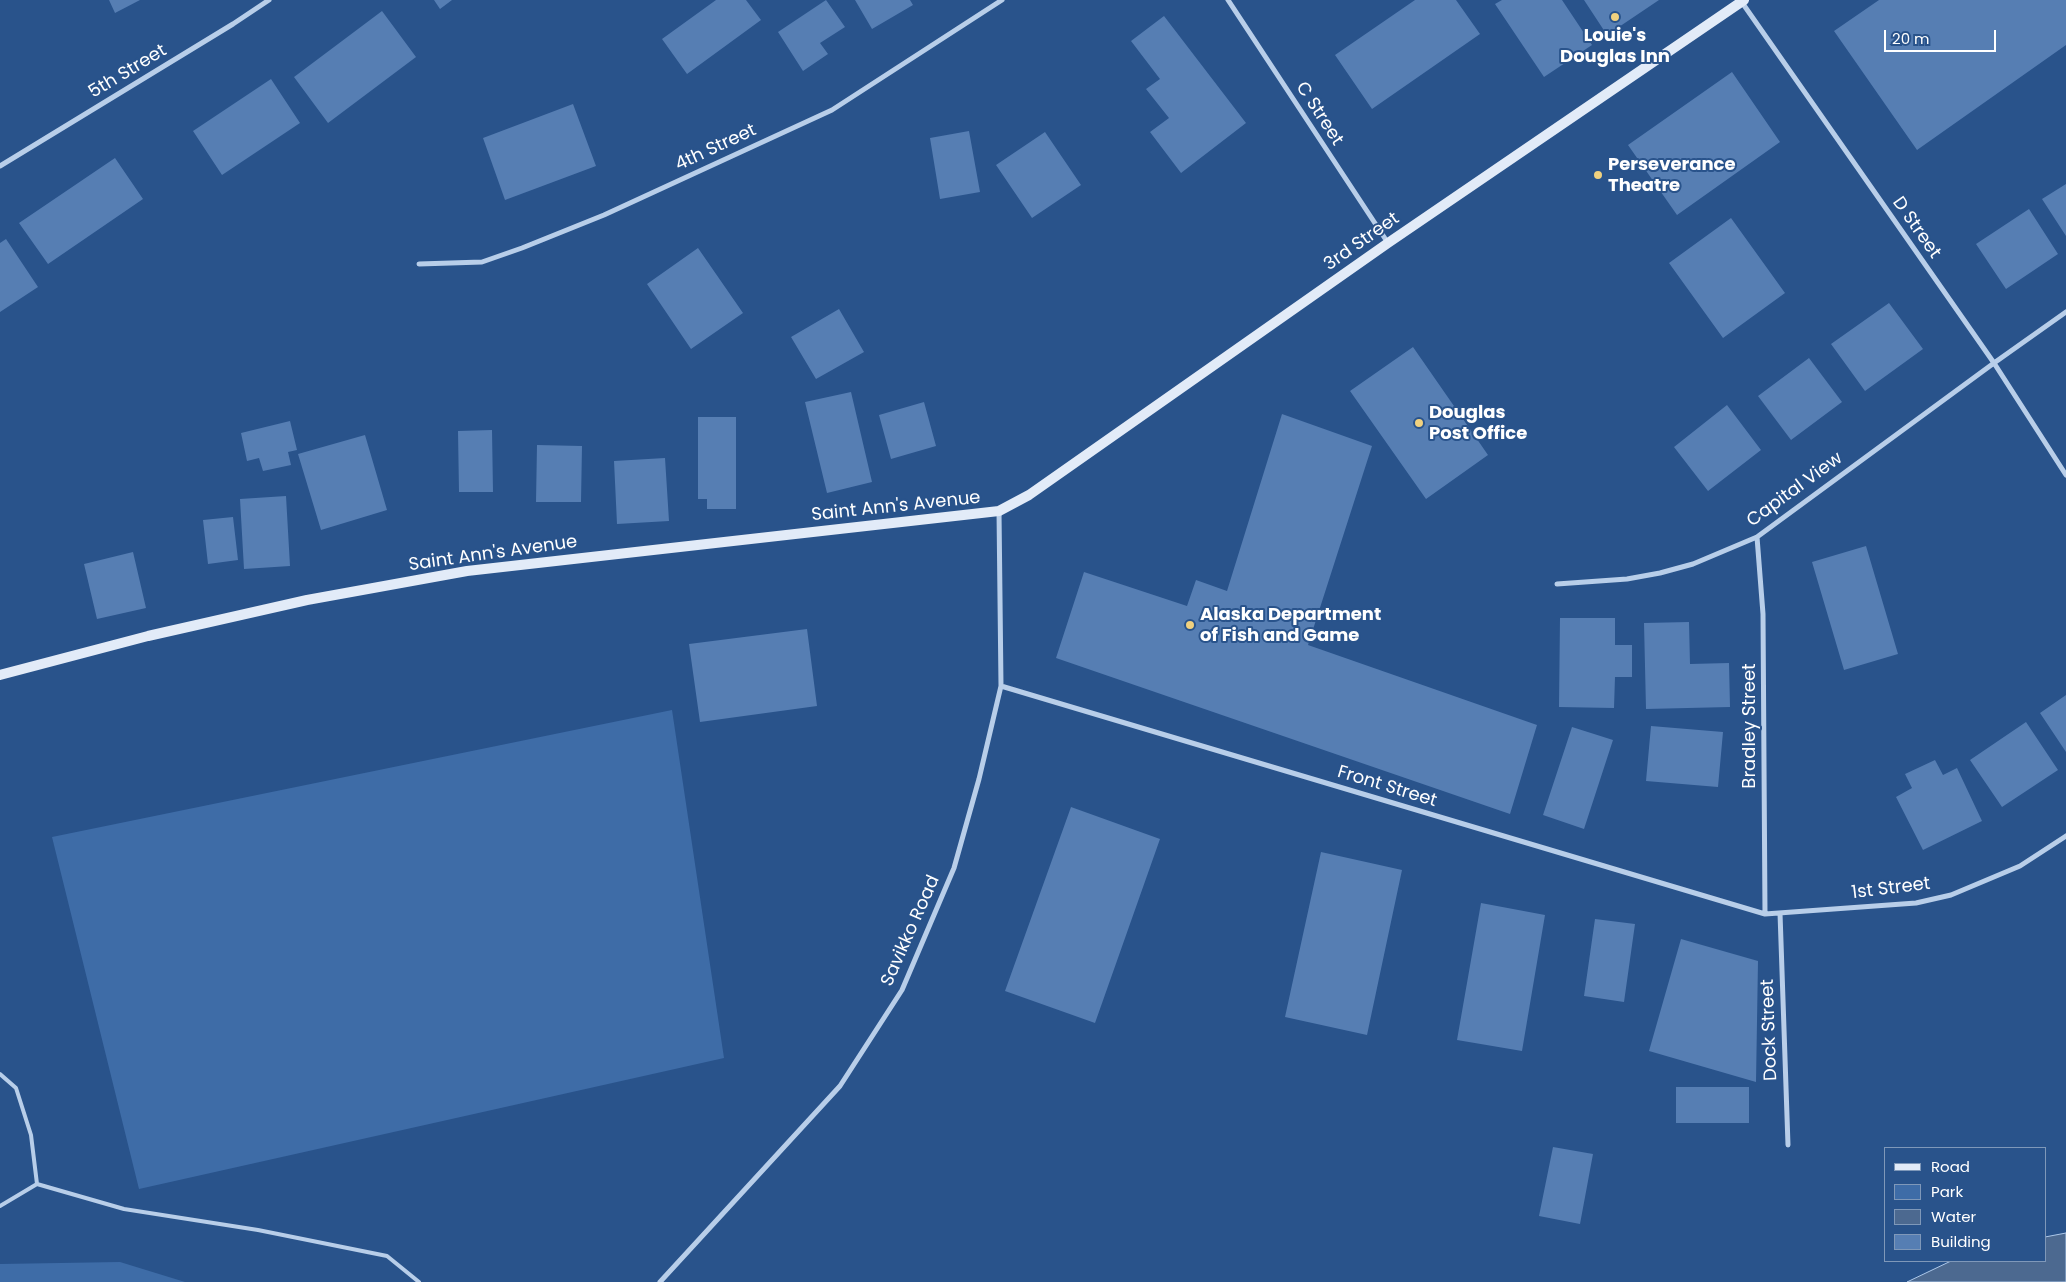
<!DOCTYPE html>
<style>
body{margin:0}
#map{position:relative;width:2066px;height:1282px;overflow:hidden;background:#29538b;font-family:Poppins,sans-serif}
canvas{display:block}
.legend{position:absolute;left:1884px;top:1147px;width:162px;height:115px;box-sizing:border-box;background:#29538b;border:1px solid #7f98b9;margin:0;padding:6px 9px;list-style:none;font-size:15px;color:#fff}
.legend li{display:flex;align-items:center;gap:10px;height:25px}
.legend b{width:25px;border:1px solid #7f98b9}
.scale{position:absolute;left:1884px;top:30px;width:112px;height:22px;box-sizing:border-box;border:2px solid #fff;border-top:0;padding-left:6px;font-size:15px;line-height:18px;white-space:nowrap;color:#fff;-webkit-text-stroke:4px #29538b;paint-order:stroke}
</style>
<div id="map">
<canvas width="2066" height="1282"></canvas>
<ul class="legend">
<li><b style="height:6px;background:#e2ebf8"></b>Road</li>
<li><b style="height:14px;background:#3e6ca7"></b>Park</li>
<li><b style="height:14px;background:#4c6990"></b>Water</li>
<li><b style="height:14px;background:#567eb3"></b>Building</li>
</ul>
<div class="scale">20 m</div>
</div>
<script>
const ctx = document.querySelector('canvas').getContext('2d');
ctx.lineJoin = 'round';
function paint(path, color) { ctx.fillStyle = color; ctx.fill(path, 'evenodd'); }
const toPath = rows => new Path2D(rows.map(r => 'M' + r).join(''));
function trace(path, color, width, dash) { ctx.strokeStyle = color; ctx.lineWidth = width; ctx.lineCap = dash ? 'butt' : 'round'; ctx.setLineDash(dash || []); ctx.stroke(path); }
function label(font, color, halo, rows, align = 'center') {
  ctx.font = font + ' Poppins,sans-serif'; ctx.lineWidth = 4; ctx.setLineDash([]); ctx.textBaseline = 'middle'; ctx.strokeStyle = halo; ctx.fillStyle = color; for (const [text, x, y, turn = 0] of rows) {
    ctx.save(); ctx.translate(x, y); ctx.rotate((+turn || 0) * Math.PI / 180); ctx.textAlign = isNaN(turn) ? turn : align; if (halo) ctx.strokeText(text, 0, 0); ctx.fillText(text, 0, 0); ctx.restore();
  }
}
const green = toPath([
 [672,710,724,1058,139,1189,52,837],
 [120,1262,185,1282,0,1282,0,1264]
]);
const water = toPath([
 [2066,1233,2066,1282,1907,1282,1951,1261,2045,1261,2045,1237,2066,1233]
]);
const building = toPath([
 [109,0,140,0,115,13],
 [434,0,452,0,440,9],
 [716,0,746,0,761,20,687,74,662,39],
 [826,0,845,27,820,43,828,54,803,71,778,32],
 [855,0,910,0,913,5,872,29],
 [1415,0,1456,0,1480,34,1372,109,1335,55],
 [1502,0,1562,0,1592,45,1544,77,1495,4],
 [1584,0,1659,0,1607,35],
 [1879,0,2066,0,2066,45,1917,150,1834,31],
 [382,11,416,57,328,123,294,77],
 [1164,16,1246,123,1181,173,1150,132,1169,118,1146,89,1160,79,1131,41],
 [1732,72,1780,142,1677,215,1628,145],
 [271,79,300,123,222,175,193,131],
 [573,104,596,166,505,200,483,138],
 [969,131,980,192,940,199,930,138],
 [1045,132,1081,185,1032,218,996,165],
 [115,158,143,199,48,264,19,223],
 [2066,184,2066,236,2042,199],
 [2029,209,2058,254,2006,289,1976,244],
 [1731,218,1785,293,1723,338,1669,263],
 [6,239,38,287,0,312,0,243],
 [698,248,743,313,691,349,647,284],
 [1889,303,1923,349,1865,391,1831,344],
 [839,309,864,352,816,379,791,337],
 [1413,347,1488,455,1426,499,1350,391],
 [1809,358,1842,402,1791,440,1758,396],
 [851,392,872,482,827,493,805,402],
 [924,402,936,446,891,459,879,415],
 [1727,405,1761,450,1708,491,1674,447],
 [1282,414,1372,446,1308,645,1537,725,1510,814,1056,658,1084,572,1187,606,1196,580,1227,591],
 [698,417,736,417,736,509,707,509,707,499,698,499],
 [290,421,297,450,288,452,291,465,263,471,259,458,247,461,241,433],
 [492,430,493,492,459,492,458,431],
 [365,435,387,510,321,530,298,454],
 [537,445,582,446,581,502,536,502],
 [665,458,669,521,617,524,614,461],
 [286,496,290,566,244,569,240,499],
 [233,517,238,560,208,564,203,520],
 [1866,546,1898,654,1844,670,1812,562],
 [133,552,146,608,97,619,84,564],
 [1560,618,1615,618,1615,645,1632,645,1632,677,1615,677,1614,708,1559,707],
 [1689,622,1690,664,1729,663,1730,707,1646,709,1644,623],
 [807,629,817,706,700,722,689,644],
 [2066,695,2066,752,2040,713],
 [2026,722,2058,770,2002,807,1970,760],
 [1651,726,1723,732,1718,787,1646,781],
 [1572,727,1613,740,1584,829,1543,815],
 [1935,760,1943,775,1957,768,1982,821,1923,850,1896,797,1912,788,1905,774],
 [1071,807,1160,839,1095,1023,1005,991],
 [1321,852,1402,870,1367,1035,1285,1017],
 [1481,903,1545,915,1522,1051,1457,1040],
 [1595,919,1635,924,1624,1002,1584,996],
 [1681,939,1758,961,1756,1082,1649,1051],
 [1676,1087,1749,1087,1749,1123,1676,1123],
 [1553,1147,1593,1154,1580,1224,1539,1216]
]);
const lane = toPath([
 [0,1074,16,1088,31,1135,37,1184],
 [0,1206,37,1184,124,1209,258,1230,387,1256,419,1282]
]);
const street = toPath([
 [1228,0,1388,243],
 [1741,1,1994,363,2066,475],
 [0,166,233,24,269,0],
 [419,264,482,262,522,248,604,215,832,110,1002,0],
 [1757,537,1763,614,1765,914],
 [1557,584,1627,579,1660,573,1693,564,1757,537,1994,363,2066,312],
 [1001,686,1765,914,1916,903,1951,895,2020,866,2066,836],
 [1780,913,1788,1145],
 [660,1282,840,1086,902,990,954,868,979,779,1001,686,999,511]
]);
const secondary = toPath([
 [0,675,148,636,307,600,467,571,999,511,1029,495,1388,243,1744,0]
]);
const markers = [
 [1615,17,5,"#f0d17f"],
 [1598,175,5,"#f0d17f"],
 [1419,423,5,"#f0d17f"],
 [1190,625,5,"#f0d17f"]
];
const poiNames = [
 ["Louie's",1615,36,"center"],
 ["Douglas Inn",1615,57,"center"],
 ["Perseverance",1608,165],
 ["Theatre",1608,186],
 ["Douglas",1429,413],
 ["Post Office",1429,434],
 ["Alaska Department",1200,615],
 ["of Fish and Game",1200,636]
];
const streetNames = [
 ["5th Street",128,72,-31],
 ["C Street",1319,114,57],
 ["4th Street",716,148,-25],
 ["D Street",1916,228,55],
 ["3rd Street",1362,242,-35],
 ["Capital View",1795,490,-36],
 ["Saint Ann's Avenue",896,507,-6],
 ["Saint Ann's Avenue",493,554,-8],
 ["Bradley Street",1750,726,-90],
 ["Front Street",1387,787,17],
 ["1st Street",1891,889,-7],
 ["Savikko Road",911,931,-66],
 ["Dock Street",1770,1030,-92]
];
paint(green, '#3e6ca7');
paint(water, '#4c6990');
trace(water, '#adc8e9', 1);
paint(building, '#567eb3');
trace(lane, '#b8cee9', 4);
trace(street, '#b8cee9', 5);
trace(secondary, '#e2ebf8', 10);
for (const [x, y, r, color] of markers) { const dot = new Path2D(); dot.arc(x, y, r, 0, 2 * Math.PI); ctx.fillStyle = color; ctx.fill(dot); trace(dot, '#29538b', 2); }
label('bold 18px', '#fff', '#29538b', poiNames, 'left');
label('18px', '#fff', '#29538b', streetNames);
</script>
